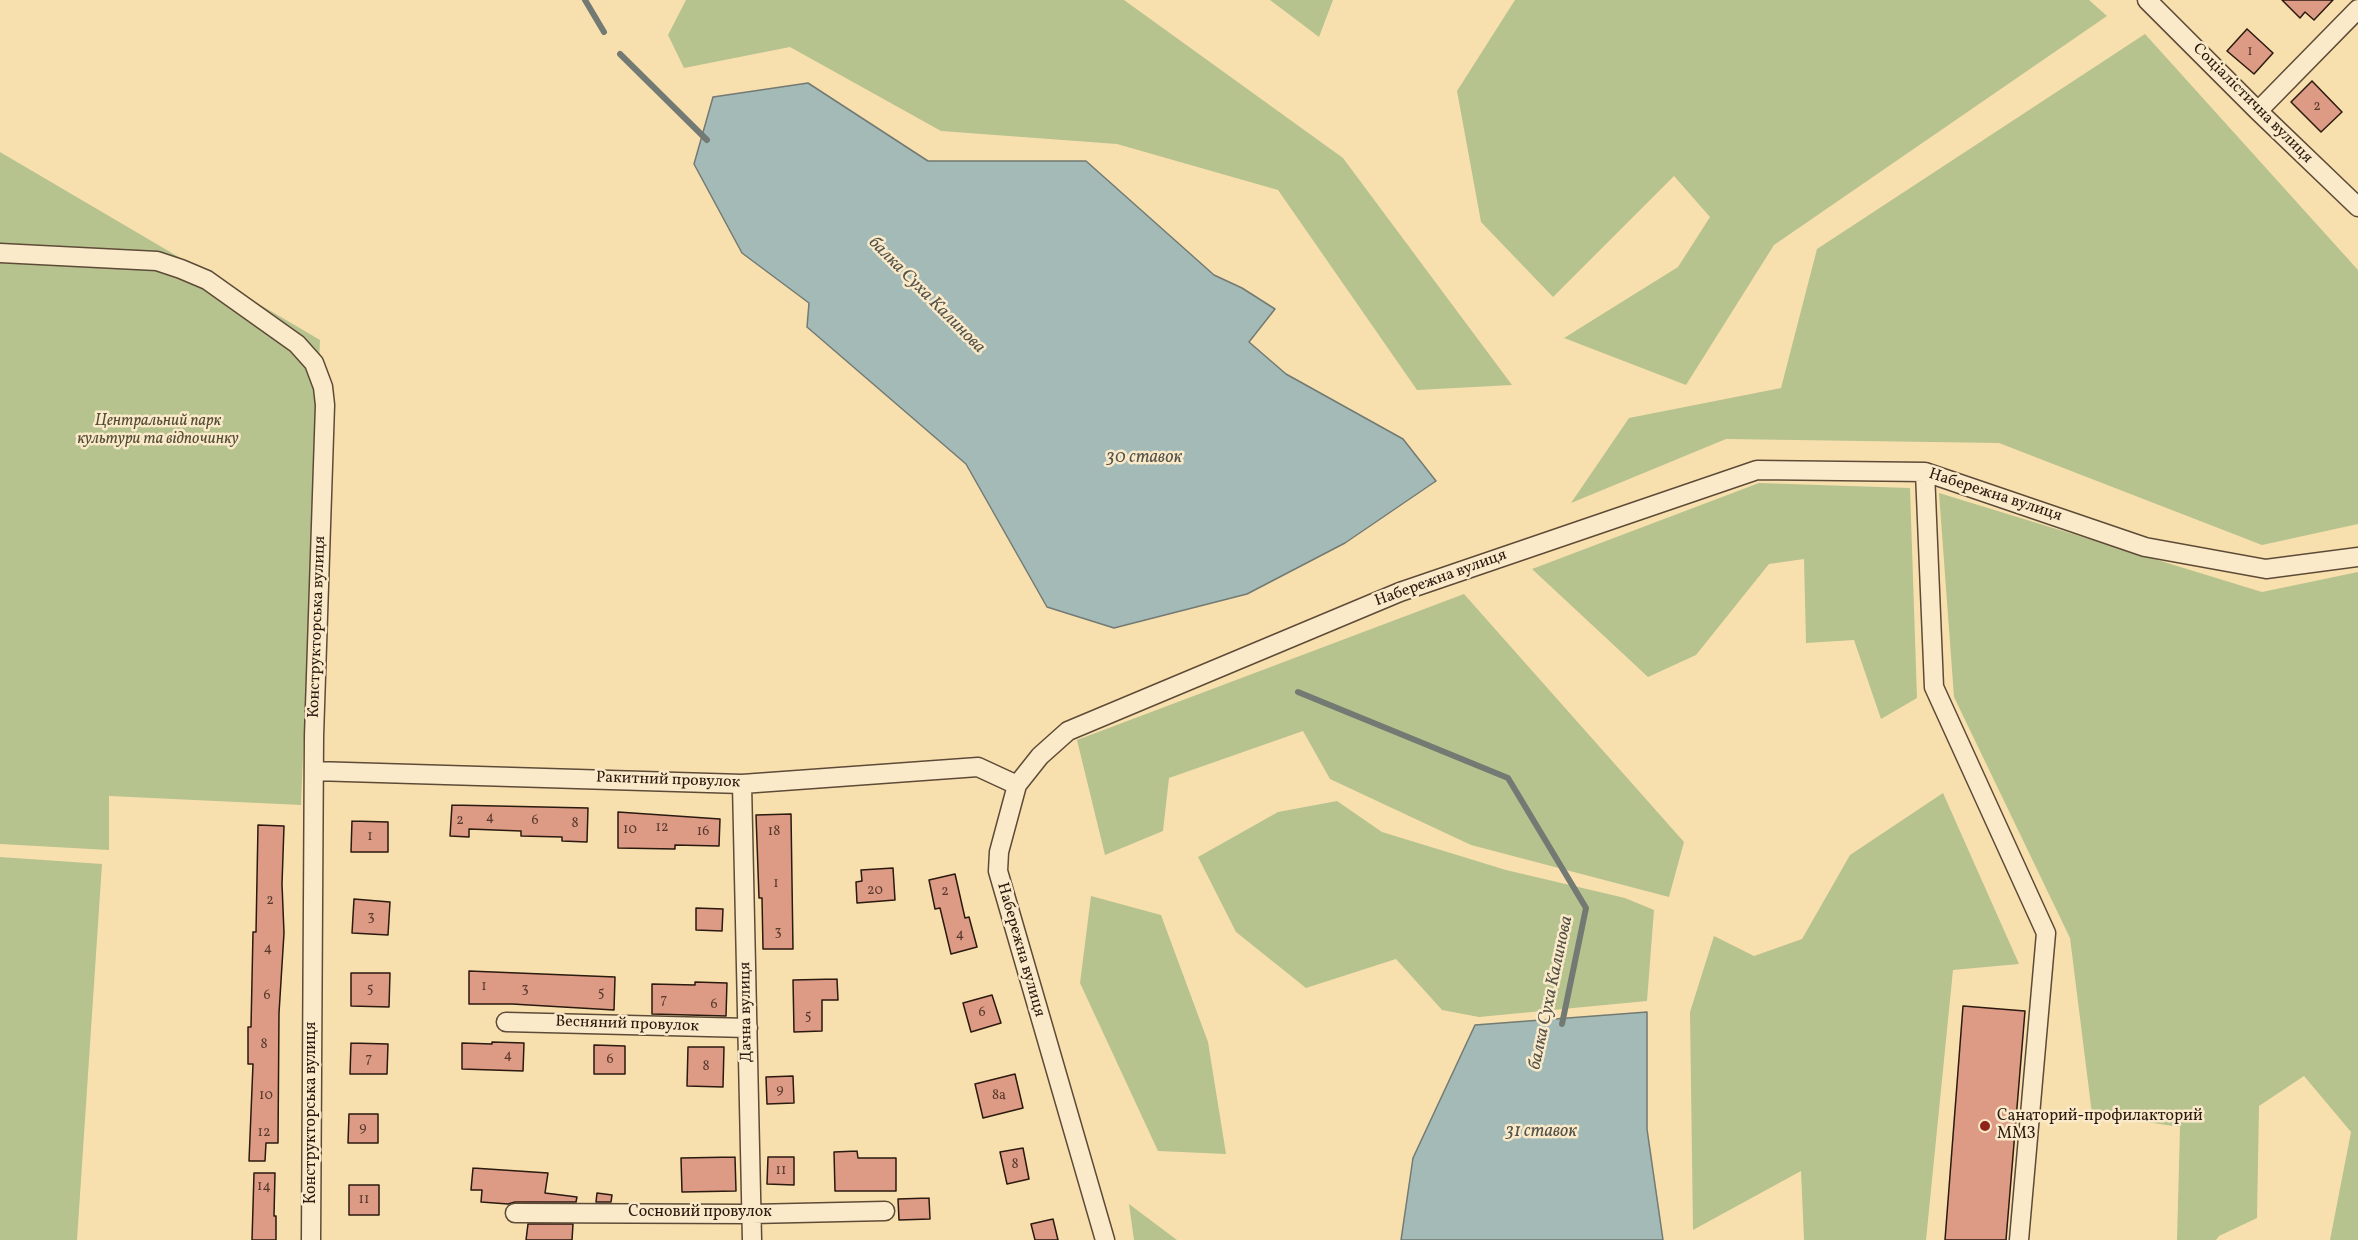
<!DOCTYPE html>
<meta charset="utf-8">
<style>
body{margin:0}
canvas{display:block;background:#f8dfae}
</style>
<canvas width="2358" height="1240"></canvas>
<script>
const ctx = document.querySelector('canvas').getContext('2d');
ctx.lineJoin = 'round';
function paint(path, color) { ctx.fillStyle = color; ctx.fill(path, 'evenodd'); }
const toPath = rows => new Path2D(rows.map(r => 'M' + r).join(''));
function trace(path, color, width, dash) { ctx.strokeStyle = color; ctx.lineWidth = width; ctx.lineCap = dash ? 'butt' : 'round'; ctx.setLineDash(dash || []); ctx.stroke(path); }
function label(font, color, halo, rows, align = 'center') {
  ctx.font = font + ' Vollkorn,serif'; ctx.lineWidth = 5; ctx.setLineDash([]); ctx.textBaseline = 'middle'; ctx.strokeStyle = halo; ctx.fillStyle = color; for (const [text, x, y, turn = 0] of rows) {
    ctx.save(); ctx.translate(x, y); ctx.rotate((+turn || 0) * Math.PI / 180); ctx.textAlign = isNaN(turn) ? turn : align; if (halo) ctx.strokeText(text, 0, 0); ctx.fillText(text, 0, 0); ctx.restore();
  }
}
const green = toPath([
 [686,0,1124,0,1343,158,1512,385,1417,390,1278,190,1117,144,941,131,790,47,684,68,668,35],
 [1270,0,1333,0,1319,37],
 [1515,0,2089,0,2107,16,1774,245,1686,385,1564,338,1678,267,1710,217,1674,176,1553,297,1481,222,1457,91],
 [2145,34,2358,270,2358,524,2262,545,1999,443,1726,439,1571,503,1629,418,1781,388,1817,249],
 [0,152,320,340,301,805,109,796,109,850,0,844],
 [1759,483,1910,488,1917,698,1881,719,1854,640,1806,643,1804,559,1769,564,1696,655,1648,677,1532,569],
 [1939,493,2262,592,2358,572,2358,1240,2330,1240,2351,1132,2304,1076,2259,1106,2257,1218,2219,1236,2216,1240,2177,1240,2180,1127,2092,1114,2070,938,1954,697],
 [1464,594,1684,842,1669,897,1471,845,1330,779,1303,731,1169,778,1163,831,1105,855,1077,740],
 [1943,793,2019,964,1953,970,1926,1240,1804,1240,1801,1171,1693,1230,1690,1012,1714,936,1754,956,1802,939,1850,855],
 [1337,801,1382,832,1506,870,1625,898,1654,910,1647,1001,1479,1017,1442,1010,1396,959,1306,988,1236,932,1198,857,1278,812],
 [0,857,102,864,77,1240,0,1240],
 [1091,896,1161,915,1208,1042,1226,1154,1158,1151,1080,983],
 [1129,1204,1177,1240,1134,1240]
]);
const water = toPath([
 [808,83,928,161,1086,161,1214,275,1242,288,1275,309,1249,342,1286,374,1403,439,1436,481,1345,543,1247,594,1114,628,1047,607,966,464,807,327,809,303,742,253,694,164,713,97,808,83],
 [1647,1012,1647,1129,1663,1240,1401,1240,1413,1158,1475,1025,1647,1012]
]);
const stream = toPath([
 [585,0,604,32],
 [620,54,707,140],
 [1298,692,1508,778,1586,908,1562,1024]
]);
const building = toPath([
 [2282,0,2333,0,2314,20,2305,12,2300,18,2282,0],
 [2247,29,2273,53,2254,74,2227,51,2247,29],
 [2312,81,2342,112,2321,132,2291,102,2312,81],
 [452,805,588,808,587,842,562,841,562,837,521,836,521,831,469,829,469,837,450,836,452,805],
 [618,812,720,819,719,846,675,845,675,849,618,848,618,812],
 [791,814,793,949,763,949,762,898,759,898,756,815,791,814],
 [352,821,388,822,388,852,351,852,352,821],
 [258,825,284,826,282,884,284,933,279,1013,278,1143,266,1143,265,1161,249,1161,253,1064,248,1064,248,1027,251,1027,253,932,256,932,258,825],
 [893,868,895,900,857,903,856,882,862,881,861,870,893,868],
 [955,874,965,918,969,917,977,947,951,954,940,908,935,909,929,880,955,874],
 [354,899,390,902,388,935,352,933,354,899],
 [696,908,723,909,722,931,696,930,696,908],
 [469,971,615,977,614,1010,512,1004,469,1004,469,971],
 [351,973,390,973,389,1007,351,1006,351,973],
 [837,979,838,1000,822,1000,822,1031,794,1032,793,980,837,979],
 [695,982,727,983,726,1016,652,1014,652,984,695,985,695,982],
 [992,995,1001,1023,971,1032,963,1003,992,995],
 [1963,1006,2025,1011,2006,1240,1945,1240,1963,1006],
 [492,1042,524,1043,523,1071,462,1069,462,1043,492,1044,492,1042],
 [351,1043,388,1044,387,1074,350,1074,351,1043],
 [594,1045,625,1046,625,1074,594,1074,594,1045],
 [688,1047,724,1047,723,1087,687,1086,688,1047],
 [1015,1074,1023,1108,983,1118,975,1084,1015,1074],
 [793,1076,794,1103,767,1104,766,1077,793,1076],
 [349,1114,378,1114,378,1143,348,1143,349,1114],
 [1023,1148,1029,1179,1007,1184,1000,1152,1023,1148],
 [857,1151,858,1158,896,1158,896,1191,835,1191,834,1152,857,1151],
 [735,1157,736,1191,682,1192,681,1158,735,1157],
 [768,1157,794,1157,794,1185,767,1184,768,1157],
 [473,1168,548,1173,545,1193,577,1197,576,1202,515,1202,508,1204,481,1202,482,1190,471,1190,473,1168],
 [254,1173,275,1173,274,1216,276,1216,276,1240,252,1240,254,1173],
 [349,1185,379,1185,379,1215,349,1215,349,1185],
 [597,1193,612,1195,611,1202,596,1202,597,1193],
 [929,1198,930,1219,899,1220,898,1199,929,1198],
 [1053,1219,1058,1240,1035,1240,1031,1224,1053,1219],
 [528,1224,573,1224,572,1240,526,1240,528,1224]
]);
const minor = toPath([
 [2147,0,2258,111,2358,207],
 [2258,111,2358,9],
 [0,253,157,261,181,269,207,280,297,344,314,363,323,387,325,405,314,736,311,1240],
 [1925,472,1934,687,2046,933,2019,1240],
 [314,771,742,784,978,767,1017,785],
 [742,784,752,1240],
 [506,1022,748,1028],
 [515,1213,752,1214,885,1211],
 [1105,1240,998,871,999,852,1017,785,1040,756,1068,731,1400,592,1757,470,1925,472,2145,547,2266,569,2358,557]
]);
const markers = [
 [1985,1126,6,"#8f2418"]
];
const numberNames = [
 ["1",2250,52],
 ["2",2317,107],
 ["4",490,818],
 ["2",460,821],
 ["6",535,821],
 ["8",575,824],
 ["12",662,828],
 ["10",630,830],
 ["16",703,832],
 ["18",774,832],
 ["1",370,837],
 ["1",776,884],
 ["20",875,891],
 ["2",945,892],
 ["2",270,901],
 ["3",371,917],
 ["3",778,932],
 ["4",960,935],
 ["4",268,949],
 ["1",484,987],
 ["5",370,989],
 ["3",525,989],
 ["5",601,993],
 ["6",267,996],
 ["7",664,1000],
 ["6",714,1005],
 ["6",982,1013],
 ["5",808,1016],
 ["8",264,1045],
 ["4",508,1056],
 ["7",369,1059],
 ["6",610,1060],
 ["8",706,1067],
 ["9",780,1090],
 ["10",266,1096],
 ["8а",999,1096],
 ["9",363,1128],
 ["12",264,1133],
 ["8",1015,1165],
 ["11",781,1171],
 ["14",264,1187],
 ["11",364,1200]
];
const streetNames = [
 ["Соціалістична вулиця",2252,104,45],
 ["Набережна вулиця",1995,496,18],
 ["Набережна вулиця",1441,579,-20],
 ["Конструкторська вулиця",318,627,-88],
 ["Ракитний провулок",668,781,2],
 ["Набережна вулиця",1020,950,74],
 ["Дачна вулиця",747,1012,-91],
 ["Весняний провулок",627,1025,2],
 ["Конструкторська вулиця",312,1113,-90],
 ["Сосновий провулок",700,1213]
];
const parkNames = [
 ["Центральний парк",158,422],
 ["культури та відпочинку",158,440]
];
const poiNames = [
 ["Санаторий-профилакторий",1997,1117],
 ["ММЗ",1997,1135]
];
const waterNames = [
 ["балка Суха Калинова",926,296,45],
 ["30 ставок",1144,459],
 ["балка Суха Калинова",1552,993,-78],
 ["31 ставок",1541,1133]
];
paint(green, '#b7c38f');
paint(water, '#a3bab6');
trace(water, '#737a73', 1.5);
trace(stream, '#737a73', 6);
paint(building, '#dd9a85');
trace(building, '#2a1a0f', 1.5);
trace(minor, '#5e4b37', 21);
trace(minor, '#faeaca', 18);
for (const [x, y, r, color] of markers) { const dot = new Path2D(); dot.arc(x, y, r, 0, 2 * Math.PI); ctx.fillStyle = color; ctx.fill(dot); trace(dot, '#faeaca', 2); }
label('14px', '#573a2c', null, numberNames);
label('16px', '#2a1a0f', '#faeaca', streetNames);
label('italic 16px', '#544d35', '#faeaca', parkNames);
label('16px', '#2a1a0f', '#faeaca', poiNames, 'left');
label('italic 18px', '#545249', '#faeaca', waterNames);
</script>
